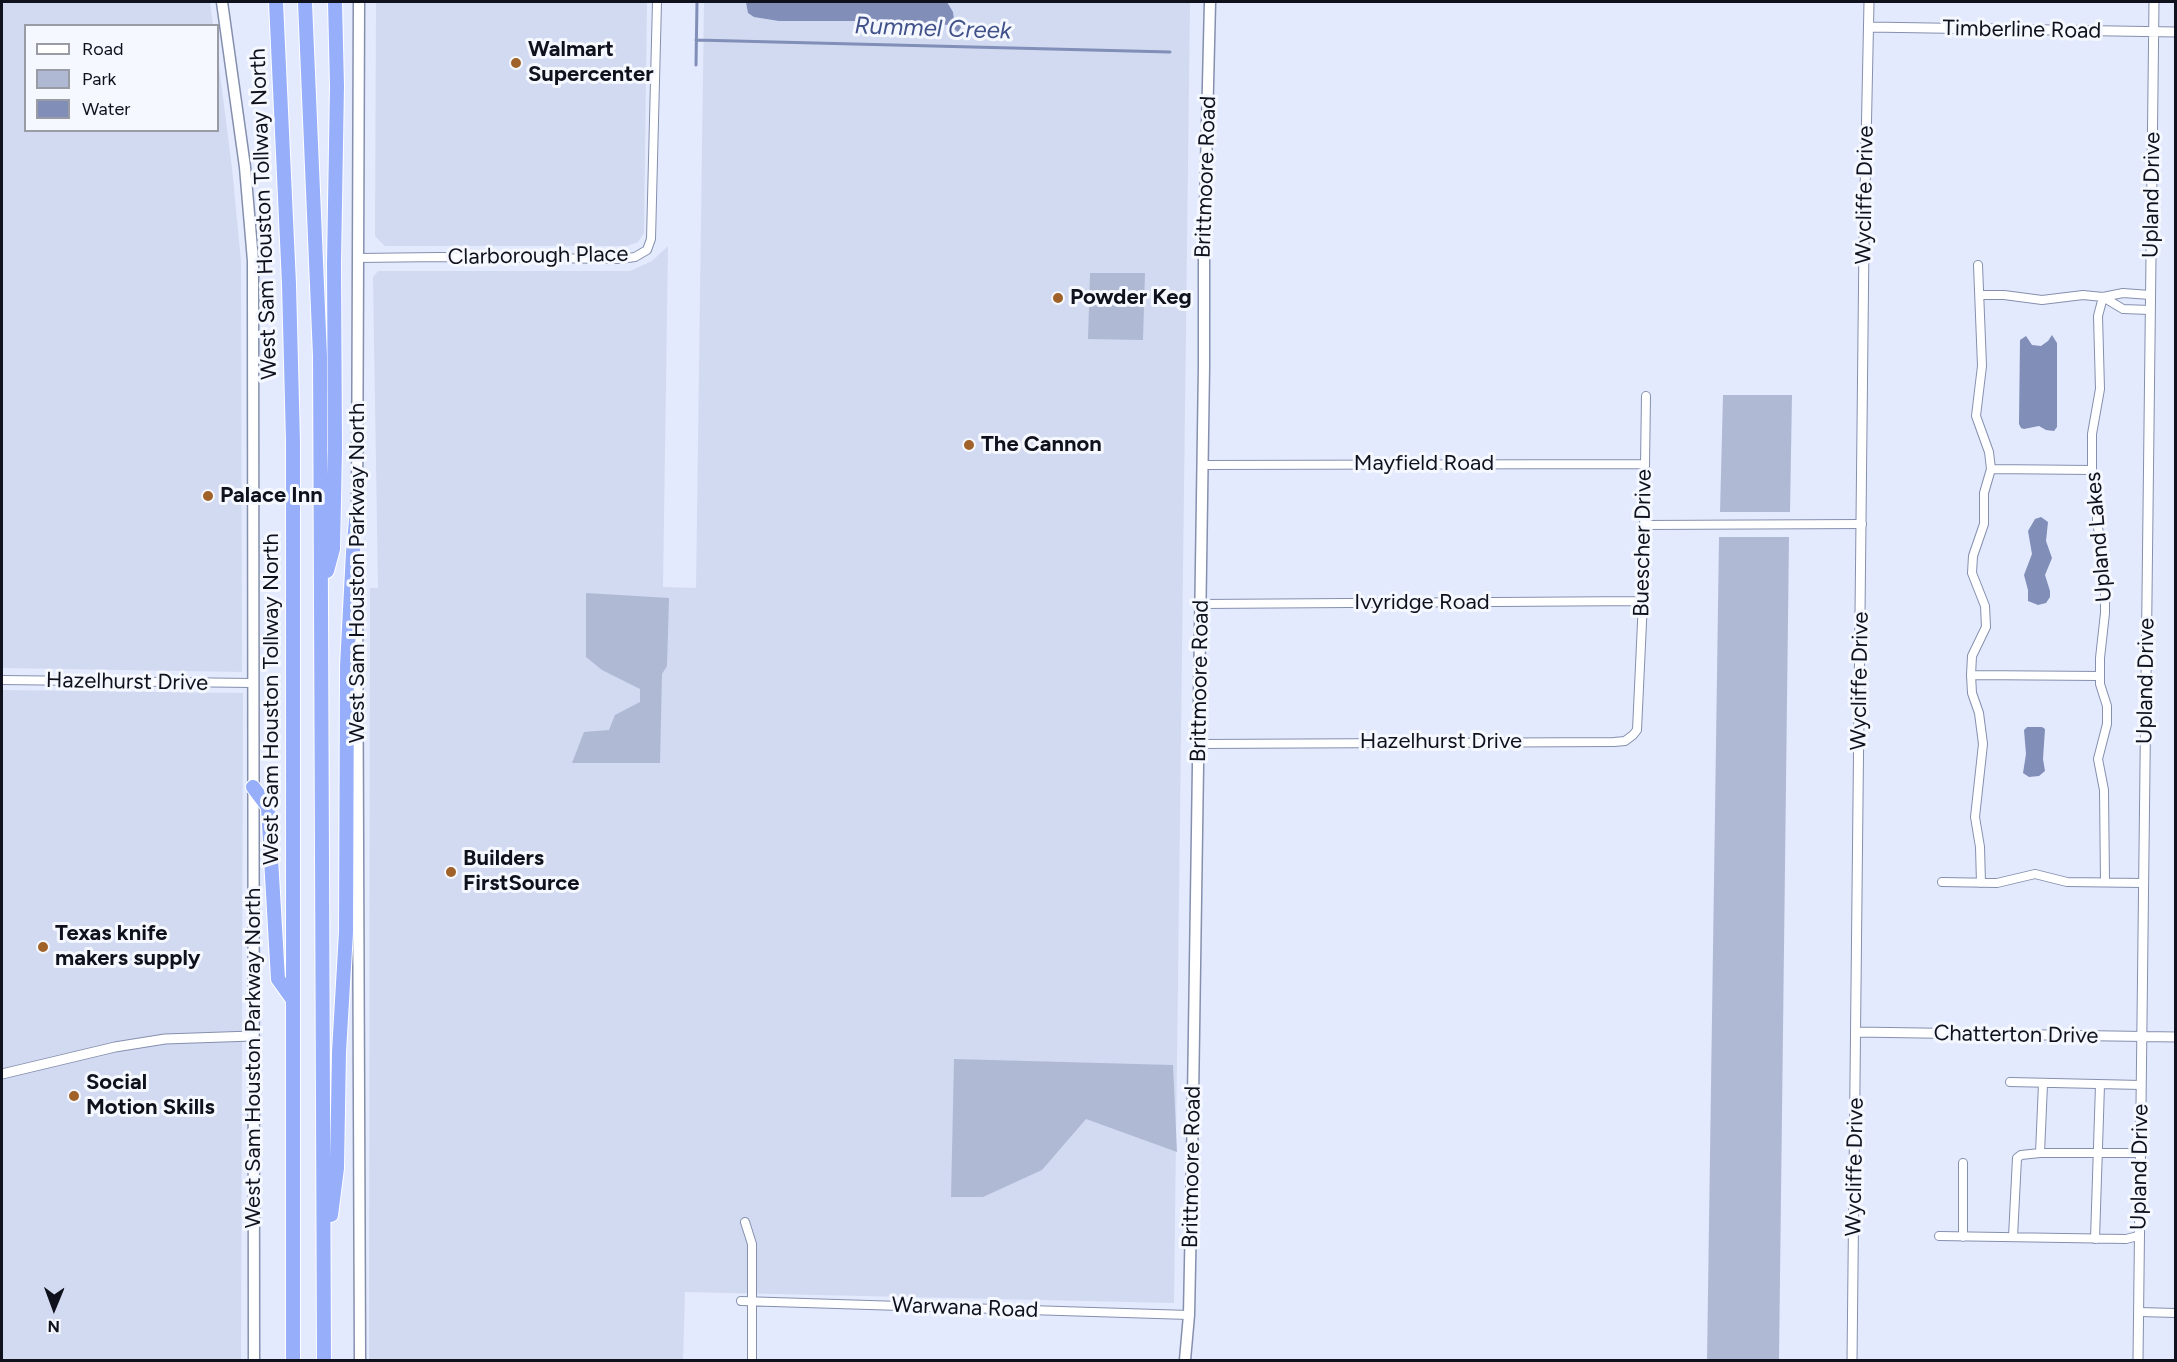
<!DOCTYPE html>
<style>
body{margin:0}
#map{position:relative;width:2177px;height:1362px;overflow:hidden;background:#e3eafe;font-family:Figtree,sans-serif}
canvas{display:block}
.frame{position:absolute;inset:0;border:3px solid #0f121d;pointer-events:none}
.legend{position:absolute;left:24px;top:24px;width:195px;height:108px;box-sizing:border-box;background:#f5f8fe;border:2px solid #999ca4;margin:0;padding:8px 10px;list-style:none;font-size:18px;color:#0f121d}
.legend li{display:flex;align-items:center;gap:12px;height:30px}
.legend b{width:30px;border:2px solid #999ca4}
.north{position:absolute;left:24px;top:1278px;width:60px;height:60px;-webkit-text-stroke:4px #f5f8fe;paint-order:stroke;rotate:181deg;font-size:16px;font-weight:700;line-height:24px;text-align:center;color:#0f121d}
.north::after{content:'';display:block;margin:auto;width:21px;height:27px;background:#0f121d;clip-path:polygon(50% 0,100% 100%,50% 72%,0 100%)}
</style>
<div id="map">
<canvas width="2177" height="1362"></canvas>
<div class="frame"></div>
<ul class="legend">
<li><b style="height:8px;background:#fff"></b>Road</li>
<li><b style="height:16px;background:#b0b9d4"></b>Park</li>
<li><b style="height:16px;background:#808eb8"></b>Water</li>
</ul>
<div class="north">N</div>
</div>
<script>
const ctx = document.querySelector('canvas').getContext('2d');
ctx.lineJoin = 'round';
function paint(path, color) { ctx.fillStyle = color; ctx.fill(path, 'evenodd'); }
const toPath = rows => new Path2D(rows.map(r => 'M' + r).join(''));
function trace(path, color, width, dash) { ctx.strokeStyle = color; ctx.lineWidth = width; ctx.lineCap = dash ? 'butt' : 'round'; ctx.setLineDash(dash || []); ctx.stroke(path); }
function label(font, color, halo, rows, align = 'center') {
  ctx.font = font + ' Figtree,sans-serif'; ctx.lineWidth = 6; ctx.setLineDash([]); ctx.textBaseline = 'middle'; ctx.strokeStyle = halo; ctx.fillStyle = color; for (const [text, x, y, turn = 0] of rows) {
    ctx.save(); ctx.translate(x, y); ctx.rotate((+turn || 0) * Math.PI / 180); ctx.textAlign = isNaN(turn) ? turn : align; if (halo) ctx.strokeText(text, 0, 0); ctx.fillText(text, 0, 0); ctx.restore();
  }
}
const built = toPath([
 [2,2,210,2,213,25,26,26,26,130,218,130,218,58,232,168,241,261,242,672,2,668],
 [376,2,647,2,644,233,638,242,627,246,385,246,375,236],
 [704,2,1190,2,1174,1303,685,1292,683,1360,369,1360,370,588,378,588,373,277,378,271,630,271,652,261,668,246,663,587,696,588],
 [2,690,243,693,241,1360,2,1360]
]);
const green = toPath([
 [1090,273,1145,273,1143,340,1088,339],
 [1723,395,1792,395,1790,512,1720,512],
 [1719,537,1789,537,1779,1360,1707,1360],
 [586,593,669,598,667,666,662,674,660,763,572,763,584,732,609,730,615,715,640,702,640,689,602,670,586,657],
 [954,1059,1173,1065,1177,1152,1086,1119,1042,1170,983,1197,951,1197]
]);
const water = toPath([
 [746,2,947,2,953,12,954,20,961,27,958,32,949,25,888,21,779,21,754,17,748,13],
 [2052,335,2057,343,2057,427,2054,431,2046,430,2039,426,2024,429,2021,428,2019,424,2020,340,2026,336,2032,345,2041,346,2048,341],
 [2041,517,2048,522,2046,541,2052,558,2045,575,2050,591,2050,597,2046,603,2038,605,2028,601,2028,590,2024,575,2032,554,2028,531,2035,519],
 [2027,727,2042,727,2045,729,2043,759,2045,771,2039,776,2029,777,2023,773,2026,754,2024,730]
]);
const stream = toPath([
 [696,40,1170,52],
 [696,65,697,2]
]);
const minor = toPath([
 [358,258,440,257,621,259,635,257,647,250,651,239,657,2],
 [1978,265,1982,366,1976,416,1989,452,1991,469,1984,493,1984,524,1973,556,1972,573,1985,606,1986,627,1972,656,1971,675,1972,693,1979,713,1983,744,1975,817,1980,847,1981,883],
 [1980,295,2004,295,2042,300,2083,295,2103,297,2123,293,2150,295],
 [2103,297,2098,316,2100,389,2092,434,2092,470,2097,495,2097,522,2105,567,2105,613,2100,658,2100,684,2107,706,2107,724,2098,759,2104,790,2105,882],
 [2103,297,2123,309,2150,310],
 [1203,465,1645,464],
 [1991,469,2092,470],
 [1644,525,1862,524],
 [1201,604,1643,601],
 [1971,675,2100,676],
 [2,680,253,683],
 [1199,744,1614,742,1625,741,1633,735,1637,730,1643,601,1646,396],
 [1942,882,1997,883,2035,874,2067,882,2143,883],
 [2010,1082,2141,1085],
 [2040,1153,2043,1084],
 [745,1222,752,1244,752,1360],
 [1939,1236,2126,1239,2138,1236],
 [1963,1237,1963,1163],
 [2013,1237,2017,1158,2021,1155,2040,1153,2140,1153],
 [2095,1239,2100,1085],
 [741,1301,1189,1315],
 [2139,1312,2176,1313]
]);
const tertiary = toPath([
 [1869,27,2176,32],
 [1857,1032,2176,1037],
 [2,1074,115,1047,165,1039,252,1036],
 [1852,1360,1864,241,1869,2],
 [2138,1360,2154,2]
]);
const secondary = toPath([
 [222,2,245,167,253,261,254,1360],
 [357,517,359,2],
 [357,584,360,1360],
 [1185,1360,1189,1315,1192,1164,1204,366,1204,249,1210,2]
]);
const motorway = toPath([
 [276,2,289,284,293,442,293,1360],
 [305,2,320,356,324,1360],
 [327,571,333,549,335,449,334,263,337,86,335,2],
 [253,787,268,807,278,979,293,1000],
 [331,1215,337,1168,339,1052,346,932,347,666,353,552,357,510]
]);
const markers = [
 [516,63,6,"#a06228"],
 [1058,298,6,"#a06228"],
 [969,445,6,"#a06228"],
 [208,496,6,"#a06228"],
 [451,872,6,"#a06228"],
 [43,947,6,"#a06228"],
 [74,1096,6,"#a06228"]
];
const streetNames = [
 ["Timberline Road",2022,30,1],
 ["Brittmoore Road",1206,177,-88],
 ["Wycliffe Drive",1865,195,-89],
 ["Upland Drive",2152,195,-89],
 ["West Sam Houston Tollway North",264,214,-92],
 ["Clarborough Place",538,256,-1],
 ["Mayfield Road",1424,464],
 ["Upland Lakes",2099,537,-95],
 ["Buescher Drive",1643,543,-89],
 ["West Sam Houston Parkway North",358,573,-90],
 ["Ivyridge Road",1422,603],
 ["Brittmoore Road",1200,681,-89],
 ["Wycliffe Drive",1860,681,-89],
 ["Upland Drive",2146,681,-89],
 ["Hazelhurst Drive",127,682,1],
 ["West Sam Houston Tollway North",272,699,-90],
 ["Hazelhurst Drive",1441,742],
 ["Chatterton Drive",2016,1035,1],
 ["West Sam Houston Parkway North",254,1058,-90],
 ["Brittmoore Road",1192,1167,-89],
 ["Wycliffe Drive",1855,1167,-89],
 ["Upland Drive",2140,1167,-89],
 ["Warwana Road",965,1308,2]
];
const poiNames = [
 ["Walmart",528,50],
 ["Supercenter",528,75],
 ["Powder Keg",1070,298],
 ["The Cannon",981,445],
 ["Palace Inn",220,496],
 ["Builders",463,859],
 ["FirstSource",463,884],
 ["Texas knife",55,934],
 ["makers supply",55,959],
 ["Social",86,1083],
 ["Motion Skills",86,1108]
];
const waterNames = [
 ["Rummel Creek",933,29,2]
];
paint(built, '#d2daf1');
paint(green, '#b0b9d4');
paint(water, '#808eb8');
trace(stream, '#808eb8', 3);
trace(minor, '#8590ae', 10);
trace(tertiary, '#8590ae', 11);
trace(secondary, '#8590ae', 13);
trace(motorway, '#fff', 16);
trace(minor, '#fff', 8);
trace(tertiary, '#fff', 9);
trace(secondary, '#fff', 10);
trace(motorway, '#97affb', 14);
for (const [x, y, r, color] of markers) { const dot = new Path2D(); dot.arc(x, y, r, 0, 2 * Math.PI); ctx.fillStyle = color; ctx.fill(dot); trace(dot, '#f5f8fe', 2); }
label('22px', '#0f121d', '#f5f8fe', streetNames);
label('bold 22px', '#0f121d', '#f5f8fe', poiNames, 'left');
label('italic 24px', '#41518a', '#f5f8fe', waterNames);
</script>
